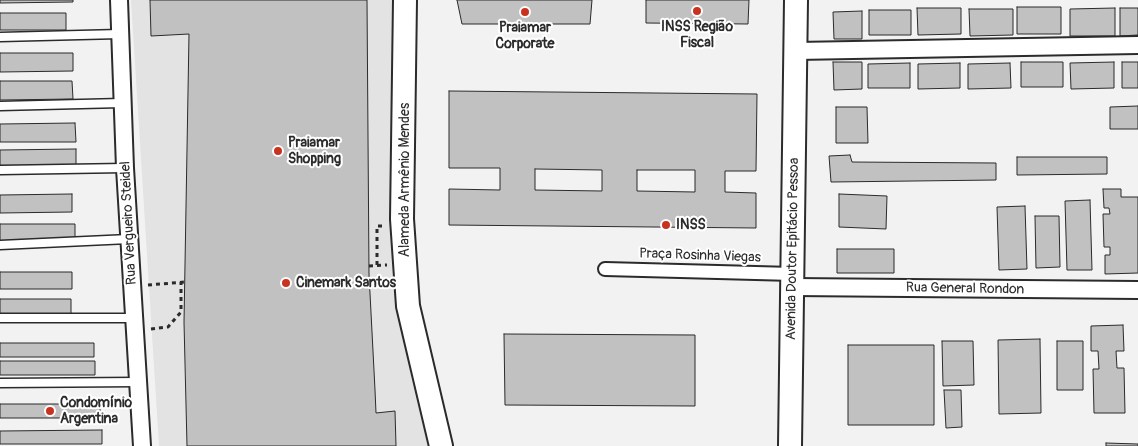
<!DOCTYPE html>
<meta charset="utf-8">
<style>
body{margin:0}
canvas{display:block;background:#f2f2f2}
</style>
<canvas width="1138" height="446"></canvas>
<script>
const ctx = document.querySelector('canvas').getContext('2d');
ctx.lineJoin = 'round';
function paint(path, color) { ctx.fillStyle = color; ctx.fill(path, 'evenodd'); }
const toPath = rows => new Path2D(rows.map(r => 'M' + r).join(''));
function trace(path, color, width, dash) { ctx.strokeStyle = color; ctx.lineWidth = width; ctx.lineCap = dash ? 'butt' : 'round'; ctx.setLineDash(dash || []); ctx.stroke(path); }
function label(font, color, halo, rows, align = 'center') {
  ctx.font = font + ' Pangolin,sans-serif'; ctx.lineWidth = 4; ctx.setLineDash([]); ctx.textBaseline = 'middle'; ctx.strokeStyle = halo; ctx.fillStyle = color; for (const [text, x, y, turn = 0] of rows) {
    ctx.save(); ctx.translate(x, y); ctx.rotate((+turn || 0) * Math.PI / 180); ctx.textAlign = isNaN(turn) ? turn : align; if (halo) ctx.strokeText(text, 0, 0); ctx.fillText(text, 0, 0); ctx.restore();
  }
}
const built = toPath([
 [131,0,395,0,395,132,431,446,159,446]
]);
const building = toPath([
 [0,0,73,0,73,2,0,3,0,0],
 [150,0,367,0,369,274,375,390,376,413,395,411,396,446,187,446,184,322,189,34,151,36,150,0],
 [457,0,592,0,590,24,462,24,457,0],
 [646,0,749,0,748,24,646,23,646,0],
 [1017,7,1061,7,1061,34,1017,34,1017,7],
 [917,8,961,8,961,34,918,35,917,8],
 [1115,8,1115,36,1070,36,1070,9,1115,8],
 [1120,8,1138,8,1138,35,1120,36,1120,8],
 [969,9,1013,9,1013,35,970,36,969,9],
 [869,10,911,10,911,35,869,35,869,10],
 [862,11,862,39,834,39,833,12,862,11],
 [0,13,66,13,66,30,0,30,0,13],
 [0,53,73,53,73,71,0,72,0,53],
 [833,62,862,62,862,89,834,90,833,62],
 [1021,62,1063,62,1063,87,1021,87,1021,62],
 [1114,62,1114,88,1071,89,1070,63,1114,62],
 [1122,62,1138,62,1138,88,1122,88,1122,62],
 [910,63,910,88,868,88,868,64,910,63],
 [960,63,960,88,918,89,918,64,960,63],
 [1010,63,1011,88,968,89,968,64,1010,63],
 [0,81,72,81,73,99,0,100,0,81],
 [449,91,757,94,756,171,725,171,725,192,756,193,756,228,449,225,449,189,500,190,500,168,449,168,449,91],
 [535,169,602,170,602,191,535,190,535,169],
 [637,170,695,170,695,192,637,191,637,170],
 [1138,106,1138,129,1110,129,1110,107,1138,106],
 [836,107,867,107,868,143,836,143,836,107],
 [75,123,76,142,0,142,0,124,75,123],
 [76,149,76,167,0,167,0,150,76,149],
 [850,155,852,162,996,163,996,180,831,182,829,156,850,155],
 [1017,157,1107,157,1107,174,1017,175,1017,157],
 [1103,189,1121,189,1121,197,1138,197,1138,273,1105,274,1105,255,1110,255,1110,247,1104,247,1103,214,1110,214,1109,208,1104,208,1103,189],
 [72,194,72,212,0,213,0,195,72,194],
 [839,194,887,196,886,229,839,227,839,194],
 [1090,200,1092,270,1067,270,1065,201,1090,200],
 [1025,206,1027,269,999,270,997,207,1025,206],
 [1035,216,1059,216,1060,267,1036,268,1035,216],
 [0,224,75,224,75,241,0,241,0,224],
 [837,249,894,249,894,273,837,273,837,249],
 [0,272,72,272,72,289,0,289,0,272],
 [0,299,71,299,71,316,0,316,0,299],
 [1123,325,1124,351,1116,351,1117,368,1124,368,1125,413,1094,413,1093,369,1099,369,1098,351,1091,351,1091,326,1123,325],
 [504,334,695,335,695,406,505,405,504,334],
 [1040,339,1041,413,999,414,998,340,1040,339],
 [942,341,973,341,974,385,943,386,942,341],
 [1057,341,1083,341,1083,390,1057,390,1057,341],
 [0,343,94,343,94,357,0,357,0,343],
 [848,345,934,345,934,425,848,425,848,345],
 [0,361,95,361,95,375,0,375,0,361],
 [944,390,961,390,962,427,946,428,944,390],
 [0,404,100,404,100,418,0,418,0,404],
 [102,430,102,444,0,444,0,431,102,430],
 [1106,443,1138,444,1138,446,1106,446,1106,443]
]);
const path = toPath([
 [377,265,377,226,385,226],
 [369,266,387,265],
 [148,285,185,282],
 [151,329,168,327,181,312,181,282]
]);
const service = toPath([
 [0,37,120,34],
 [0,106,122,103],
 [0,170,125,168],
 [0,245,129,239],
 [0,318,134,318],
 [0,383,138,382]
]);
const pedestrian = toPath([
 [605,269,793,274]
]);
const minor = toPath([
 [119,0,125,168,142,446],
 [796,51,1138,45],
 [793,287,1138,290]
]);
const secondary = toPath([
 [405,0,402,219,408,306,441,446],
 [790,446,796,0]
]);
const markers = [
 [697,11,5,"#c8321e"],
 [525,12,5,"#c8321e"],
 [278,151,5,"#c8321e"],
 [666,225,5,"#c8321e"],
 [286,283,5,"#c8321e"],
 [50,411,5,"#c8321e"]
];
const poiNames = [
 ["INSS Região",697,27,"center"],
 ["Fiscal",697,43,"center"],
 ["Praiamar",525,28,"center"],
 ["Corporate",525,44,"center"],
 ["Praiamar",288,143],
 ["Shopping",288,159],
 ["INSS",676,225],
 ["Cinemark Santos",296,283],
 ["Condomínio",60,403],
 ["Argentina",60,419]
];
const streetNames = [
 ["Alameda Armênio Mendes",405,180,-90],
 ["Rua Vergueiro Steidel",129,223,-93],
 ["Avenida Doutor Epitácio Pessoa",793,249,-89],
 ["Praça Rosinha Viegas",700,256,2],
 ["Rua General Rondon",965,289,1]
];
paint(built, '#e3e3e3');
paint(building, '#c1c1c1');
trace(building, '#2b2b2b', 1);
trace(service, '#2b2b2b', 11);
trace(pedestrian, '#2b2b2b', 16);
trace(minor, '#2b2b2b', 20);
trace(secondary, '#2b2b2b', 26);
trace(path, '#2b2b2b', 3, [4, 4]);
trace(service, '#fff', 8);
trace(pedestrian, '#fff', 12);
trace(minor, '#fff', 16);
trace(secondary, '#fff', 22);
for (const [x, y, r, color] of markers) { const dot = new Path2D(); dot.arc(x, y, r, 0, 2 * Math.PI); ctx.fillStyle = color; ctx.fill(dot); trace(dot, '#fff', 2); }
label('bold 14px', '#2b2b2b', '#fff', poiNames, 'left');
label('14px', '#2b2b2b', '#fff', streetNames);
</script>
